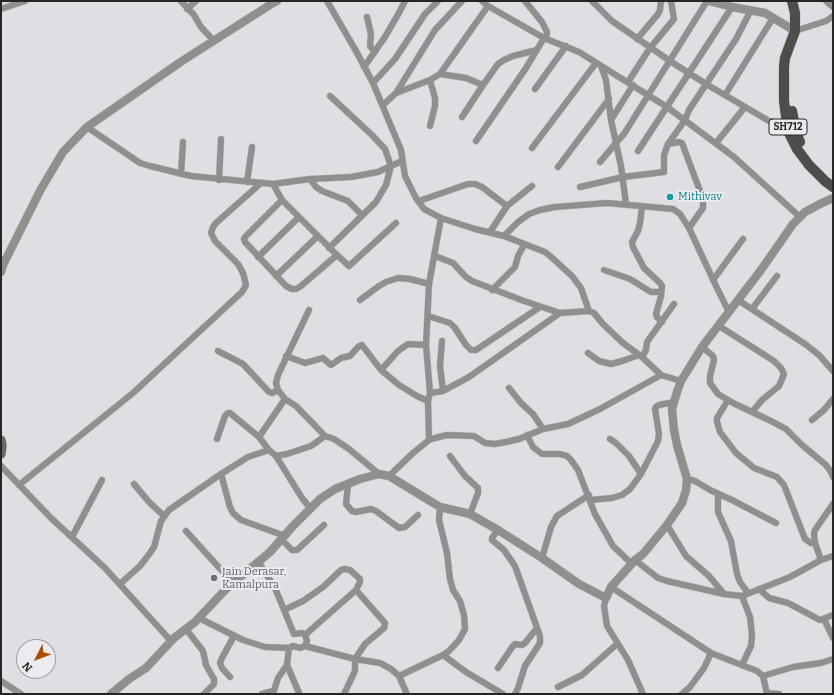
<!DOCTYPE html>
<style>
body{margin:0}
#map{position:relative;width:834px;height:695px;overflow:hidden;background:#dfdfe3;font-family:Bitter,serif}
canvas{display:block}
.frame{position:absolute;inset:0;border:2px solid #252526;pointer-events:none}
.north{position:absolute;left:16px;top:639px;width:40px;height:40px;box-sizing:border-box;background:#ececf0;border:1px solid #9c9c9f;border-radius:50%;rotate:228deg;font-size:11px;font-weight:700;line-height:16px;text-align:center;color:#252526}
.north::after{content:'';display:block;margin:auto;width:14px;height:18px;background:#ae4e01;clip-path:polygon(50% 0,100% 100%,50% 72%,0 100%)}
</style>
<div id="map">
<canvas width="834" height="695"></canvas>
<div class="frame"></div>
<div class="north">N</div>
</div>
<script>
const ctx = document.querySelector('canvas').getContext('2d');
ctx.lineJoin = 'round';
const toPath = rows => new Path2D(rows.map(r => 'M' + r).join(''));
function trace(path, color, width, dash) { ctx.strokeStyle = color; ctx.lineWidth = width; ctx.lineCap = dash ? 'butt' : 'round'; ctx.setLineDash(dash || []); ctx.stroke(path); }
function label(font, color, halo, rows, align = 'center') {
  ctx.font = font + ' Bitter,serif'; ctx.lineWidth = 4; ctx.setLineDash([]); ctx.textBaseline = 'middle'; ctx.strokeStyle = halo; ctx.fillStyle = color; for (const [text, x, y, turn = 0] of rows) {
    ctx.save(); ctx.translate(x, y); ctx.rotate((+turn || 0) * Math.PI / 180); ctx.textAlign = isNaN(turn) ? turn : align; if (halo) ctx.strokeText(text, 0, 0); ctx.fillText(text, 0, 0); ctx.restore();
  }
}
const minor = toPath([
 [181,1,194,15,201,27,214,41],
 [327,1,356,51,373,83,401,150,405,176,416,198,424,209,441,218,429,284,426,345,430,393,428,401,429,440],
 [482,1,488,6,544,38,579,52,667,107,734,157,800,217],
 [525,1,542,22,547,32,546,39],
 [592,1,612,21,670,61,706,84,781,128,790,131],
 [826,1,833,7],
 [1,9,25,1],
 [187,9,196,1],
 [367,17,371,34,370,46,375,52],
 [795,31,826,21,833,16],
 [637,39,658,14,660,10,661,1],
 [601,66,606,80,611,120,616,143,624,134,707,1],
 [364,67,385,37,400,11,405,1],
 [440,74,488,6],
 [628,82,650,48,674,19,671,1],
 [373,83,395,59,425,14,438,1],
 [535,89,566,46],
 [396,93,435,30,462,1],
 [725,95,773,18],
 [383,105,396,93,430,80,440,74,466,78,483,85,498,64,504,60,513,56,537,50],
 [462,117,483,85],
 [611,120,633,85],
 [430,126,435,106,435,98,430,80],
 [87,127,140,163,150,166,191,176,273,184,282,200,337,255,349,266,396,223],
 [476,141,526,68,544,38],
 [716,143,745,107],
 [668,144,679,142,682,143,703,199,703,208,689,228],
 [532,148,596,63],
 [638,151,732,7],
 [600,162,616,143,621,166,626,204],
 [558,167,609,99],
 [181,174,183,142],
 [310,179,316,187,322,191,348,201,362,215],
 [219,180,221,139],
 [247,182,252,147],
 [273,184,310,179,351,177,378,172,402,161],
 [580,187,623,177,664,172,664,155,668,144,685,120,689,110,736,39,751,10],
 [282,200,246,236,244,239,245,242,286,286,292,289,296,289,301,286,337,255],
 [419,201,468,184,475,184,482,187,507,206],
 [642,206,640,223,638,231,632,242,633,247,644,268,660,283,662,286,661,296,656,314,657,317,662,322],
 [441,218,475,229,504,236,518,222,529,214,540,210,555,207,607,203,673,209,680,214,689,228,717,288,729,312],
 [490,232,507,206,532,186],
 [504,236,545,252,550,256,572,276,581,288,589,311],
 [329,248,376,202,386,185,391,166,385,149,372,135,330,96],
 [435,256,453,263,466,277,472,281,524,301,560,313,589,311,594,313,603,324,623,343,642,357,661,375],
 [258,257,299,217],
 [604,270,630,279,651,292,661,292],
 [276,276,318,236],
 [713,280,743,239],
 [492,290,515,267,518,256,524,245],
 [360,300,379,286,386,282,398,278,410,279,429,284],
 [738,300,805,344,819,355,833,371],
 [752,309,777,276],
 [309,310,278,375,276,383,278,390,285,399,296,406,325,436],
 [428,316,450,323,455,328,466,345,471,350,476,350,540,307],
 [719,326,774,361,781,368,784,374,779,386,762,400,753,411],
 [442,341,440,366,443,391],
 [702,347,713,356,714,360,710,376,710,383,718,394,733,403,771,421,786,429,802,445,826,465,831,472,833,477],
 [218,351,243,364,269,392,272,393,278,390],
 [588,353,599,361,611,364,622,361,639,355],
 [286,356,305,363,323,358,331,365,341,358,350,356,358,347,362,345,381,370,399,385,417,396,428,401],
 [642,357,646,350,647,342,674,304],
 [381,370,398,351,408,344,426,345],
 [509,388,521,403,533,414,543,429],
 [430,393,443,391,469,377,560,313],
 [728,400,717,418,717,422,720,432,736,453,754,468,777,477,784,485,805,539,811,543,815,543],
 [812,420,824,410,833,399],
 [527,435,533,447,542,454,560,454,567,456,571,460,578,470,595,514,613,546,632,564],
 [259,437,285,399],
 [217,439,225,416,228,413,230,413,259,437,269,450],
 [610,439,616,443,629,456,641,474],
 [276,456,302,498,311,509],
 [450,456,465,476,478,488,478,493,470,514],
 [1,466,51,518,105,568,171,641],
 [221,474,230,507,233,513,241,520,285,536],
 [389,476,413,453,429,440,435,438,447,435,474,436,485,443,495,444,506,442,519,439,543,429,568,424,600,409,661,375,681,381],
 [687,479,695,481,710,490,732,500,776,523],
 [134,484,149,502,164,516],
 [19,485,133,393,242,292,246,285,243,273,238,264,215,241,211,233,213,227,216,223,261,183],
 [348,485,346,504,352,511,356,512,371,509,376,511,399,528,405,527,418,515],
 [718,494,718,512,731,541,737,574,740,582,748,593],
 [590,500,612,498,622,495,630,489,641,474,658,441,659,434,655,409,656,407,659,405,674,402],
 [667,525,686,556,709,576,724,594],
 [498,530,492,538,492,540,504,550,515,566,540,636,540,643,525,666,518,688,515,694],
 [186,531,233,583],
 [72,537,102,480],
 [282,540,292,550,297,550,324,525],
 [542,558,551,527,557,516,589,495],
 [635,560,658,578,667,581,724,594,742,596,790,577,821,560,833,556],
 [821,560,815,543,814,534,815,530,833,504],
 [258,561,275,588,294,634,302,633,305,635,307,641,305,646,355,659,380,663,391,669,399,676,407,694],
 [120,584,140,566,150,553,154,547,161,521,169,510,221,474,248,457,269,450,276,456,287,454,311,446,325,436,334,439,349,449,379,474],
 [611,587,711,653,757,671,763,676],
 [759,589,769,598,788,603,820,620,833,615],
 [606,598,604,606,607,626,628,660,643,694],
 [284,610,303,601,323,587,341,570,345,569,350,570,360,579,360,582,356,590],
 [199,618,243,640,265,647,289,648,293,646,300,648,305,646],
 [824,619,833,638],
 [186,629,203,651,206,665,214,679,214,684,204,694],
 [305,635,356,590,385,623,384,628,365,644,355,659,355,671,344,694],
 [443,655,466,672,503,694],
 [287,665,299,693],
 [742,665,751,646,752,635,750,617,742,596],
 [498,668,513,646,515,644,522,645,525,643,537,628],
 [399,676,443,655,449,651,459,640,465,629,464,615,460,601,453,590,450,579,447,553,439,520,440,507],
 [763,676,793,667,821,663,833,659],
 [763,676,767,694],
 [230,677,222,668,220,663,222,658,234,636],
 [1,681,21,694],
 [558,687,582,675,617,644],
 [767,693,779,694],
 [262,694,273,691],
 [273,694,278,678,287,665,289,648],
 [682,694,690,687,704,668,711,653]
]);
const tertiary = toPath([
 [709,1,732,7,765,13,795,31],
 [1,272,3,265,41,189,63,152,87,127,182,61,273,3,277,1],
 [111,694,129,679,146,668,174,638,195,622,226,589,270,552,293,526,320,499,335,489,360,479,379,474,389,476,440,507,470,514,498,530,542,558,579,584,606,598,611,587,635,560,643,554,667,525,682,503,686,490,687,479,677,445,674,430,672,409,677,392,681,381,702,347,761,270,793,224,805,212,822,203,833,198]
]);
const secondary = toPath([
 [1,440,2,445,1,454]
]);
const primary = toPath([
 [792,1,795,13,795,31,785,58,784,67,784,101,788,131,797,149,809,165,825,181,833,187],
 [792,111,796,132,800,142]
]);
const markers = [
 [670,197,4,"#0f9aa8"],
 [214,578,4,"#6b7280"]
];
const shields = [
 [788,127,38]
];
const shieldNames = [
 ["SH712",788,127]
];
const cultureNames = [
 ["Mithivav",678,197]
];
const worshipNames = [
 ["Jain Derasar,",222,572],
 ["Kamalpura",222,585]
];
trace(minor, '#bababd', 7);
trace(tertiary, '#bababd', 9);
trace(secondary, '#bababd', 10);
trace(primary, '#bababd', 11);
trace(minor, '#8f8f8d', 6);
trace(tertiary, '#8f8f8d', 8);
trace(secondary, '#696866', 9);
trace(primary, '#4f4d4b', 10);
for (const [x, y, r, color] of markers) { const dot = new Path2D(); dot.arc(x, y, r, 0, 2 * Math.PI); ctx.fillStyle = color; ctx.fill(dot); trace(dot, '#ececf0', 1.5); }
for (const [x, y, w] of shields) { const box = new Path2D(); box.roundRect(x - w / 2, y - 8, w, 16, 3); ctx.fillStyle = '#ececf0'; ctx.fill(box); trace(box, '#252526', 1); }
label('bold 10px', '#252526', null, shieldNames);
label('11px', '#0d838f', '#ececf0', cultureNames, 'left');
label('11px', '#5b616d', '#ececf0', worshipNames, 'left');
</script>
